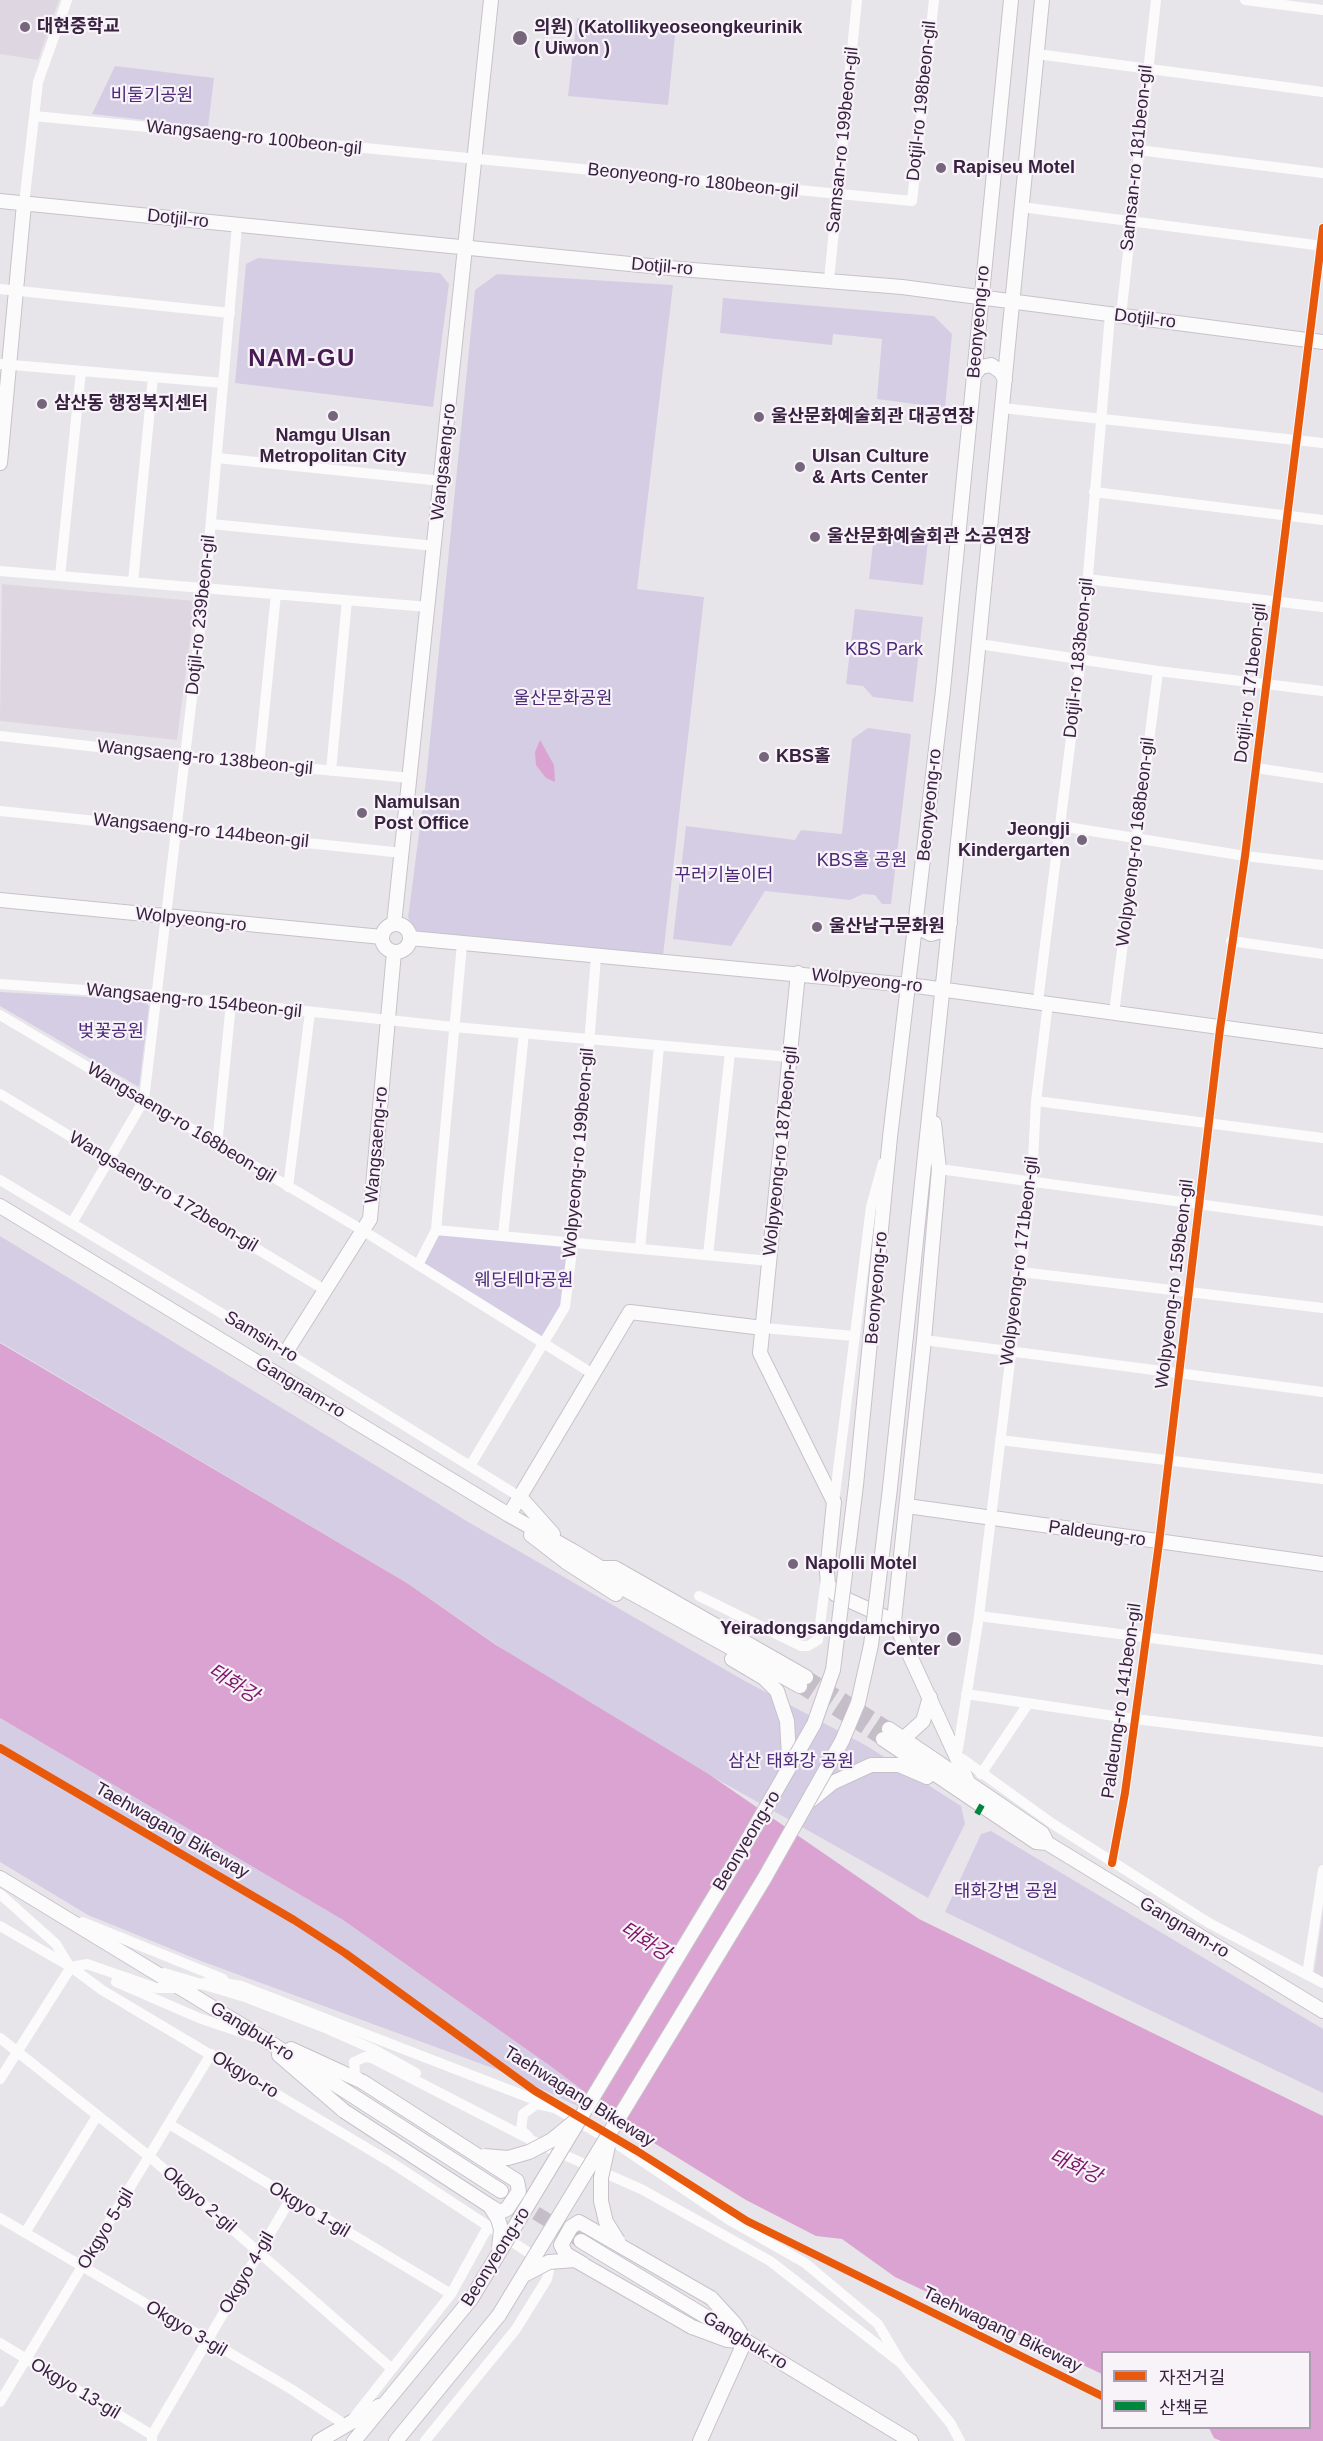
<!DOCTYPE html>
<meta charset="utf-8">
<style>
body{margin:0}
#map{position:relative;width:1323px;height:2441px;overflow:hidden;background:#e8e5ea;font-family:Arial,"Noto Sans KR",sans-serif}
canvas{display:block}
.legend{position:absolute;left:1101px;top:2351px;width:210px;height:78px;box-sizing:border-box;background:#f7f3f9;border:2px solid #ab9faf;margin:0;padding:8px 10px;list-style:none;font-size:18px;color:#392140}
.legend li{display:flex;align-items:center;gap:12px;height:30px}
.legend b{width:30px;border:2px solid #ab9faf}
</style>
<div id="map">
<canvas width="1323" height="2441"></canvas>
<ul class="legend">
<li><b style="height:8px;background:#e8590c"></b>자전거길</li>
<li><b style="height:8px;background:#00873e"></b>산책로</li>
</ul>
</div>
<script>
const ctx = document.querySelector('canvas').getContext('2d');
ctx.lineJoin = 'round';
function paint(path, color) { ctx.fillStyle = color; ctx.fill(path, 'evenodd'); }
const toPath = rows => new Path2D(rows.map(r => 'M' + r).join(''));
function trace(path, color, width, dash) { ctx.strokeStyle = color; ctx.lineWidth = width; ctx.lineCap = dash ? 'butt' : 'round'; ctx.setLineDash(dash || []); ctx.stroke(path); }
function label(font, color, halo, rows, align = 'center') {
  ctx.font = font + ' Arial,"Noto Sans KR",sans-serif'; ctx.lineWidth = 4.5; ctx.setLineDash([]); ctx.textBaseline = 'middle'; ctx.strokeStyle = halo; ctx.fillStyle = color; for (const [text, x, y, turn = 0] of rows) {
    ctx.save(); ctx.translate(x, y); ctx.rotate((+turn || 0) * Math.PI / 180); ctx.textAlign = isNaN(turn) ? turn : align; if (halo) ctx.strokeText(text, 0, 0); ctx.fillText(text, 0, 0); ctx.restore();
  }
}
const built = toPath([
 [0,0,59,0,38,60,0,54],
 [2,584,195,601,177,740,0,721],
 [1323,1911,1323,1979,1314,1974]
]);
const green = toPath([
 [577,18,676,26,668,105,568,96],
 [115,66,214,78,208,127,92,114],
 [258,258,440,273,449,284,433,407,235,383,246,264],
 [497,274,673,285,637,589,704,597,663,956,418,932,408,918,426,780,475,290],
 [723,298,934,316,952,334,945,408,877,399,882,339,833,334,832,345,720,333],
 [875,526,929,532,923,585,869,579],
 [855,609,923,617,913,702,873,697,863,686,846,684],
 [868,728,911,734,891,904,882,904,875,895,863,894,850,900,765,891,731,946,673,939,686,826,795,840,801,830,842,834,852,739],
 [0,992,143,1000,149,1006,139,1087,0,1006],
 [436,1230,573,1242,565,1307,543,1343,418,1265],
 [0,1236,470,1523,745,1681,867,1746,961,1806,965,1824,928,1898,578,1701,407,1583,0,1342],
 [0,1718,343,1920,553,2068,646,2138,509,2074,201,1961,88,1915,0,1862],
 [991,1831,1323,2029,1323,2093,945,1912,981,1834]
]);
const water = toPath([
 [540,740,554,765,555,782,546,778,536,765,535,752],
 [0,1343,407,1583,496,1645,710,1775,919,1919,1323,2116,1323,2441,1221,2441,1214,2438,1209,2428,1310,2428,1310,2352,1102,2352,1102,2374,895,2277,842,2239,816,2236,746,2200,646,2138,553,2068,343,1920,0,1718]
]);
const secondaryTunnel = toPath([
 [806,1677,889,1729],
 [800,1686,883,1739],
 [518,2202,581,2241]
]);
const street = toPath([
 [1245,0,1323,10],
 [1037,54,1323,92],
 [34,116,912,201,934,0],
 [1138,150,1323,173],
 [24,204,38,82,67,0],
 [1021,207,1323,246],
 [829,280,857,0],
 [0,289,230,313],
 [1121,316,1156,0],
 [0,364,223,383],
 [1002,408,1323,443],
 [217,458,442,481],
 [1094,492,1323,520],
 [211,524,435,546],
 [0,571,428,607],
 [60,576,81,371],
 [1087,579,1323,607],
 [133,582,153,377],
 [979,644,1158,671,1323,691],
 [0,736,186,757,411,778],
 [259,764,276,594],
 [1256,768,1323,778],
 [331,771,347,600],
 [0,811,403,853],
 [1061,826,1245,856,1323,865],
 [1231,941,1323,954],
 [0,984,156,995,454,1027,790,1057],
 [1038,1001,1081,658,1110,315],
 [1048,1003,1036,1101,1032,1181,979,1616,957,1755,1053,1824,1209,1923,1323,1983],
 [1114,1013,1158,671],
 [0,1015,362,1230,593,1374],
 [0,1094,325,1290],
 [1036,1101,1323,1138],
 [217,1145,231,1003],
 [939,1169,1323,1221],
 [0,1180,286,1352,520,1497],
 [288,1187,310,1012],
 [72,1223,144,1100,205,588,237,225],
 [436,1230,770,1261],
 [503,1236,524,1033],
 [640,1249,659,1046],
 [708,1255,730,1052],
 [418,1265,436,1230,462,944],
 [1021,1272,1323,1308],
 [763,1328,854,1336],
 [924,1340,1323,1392],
 [1000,1440,1323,1479],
 [470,1466,565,1307,573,1242,596,957],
 [834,1502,871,1207,883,1163],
 [699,1596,801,1646,808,1646,818,1640,826,1578],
 [979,1616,1323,1660],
 [966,1694,1135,1719,1323,1742],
 [981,1774,1028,1704],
 [1112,1863,1125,1793,1159,1543,1220,1029,1245,856,1323,228],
 [0,1894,56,1944,70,1967],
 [82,1922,223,1979],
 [0,1926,71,1967,102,1990,392,2163,546,2264,549,2270,547,2279,516,2329,425,2441],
 [71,1967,87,1964,156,1988,181,1988,214,1981,241,1986,543,2103],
 [164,1973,245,1997,323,2027,375,2050,416,2073],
 [1307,1975,1323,1870],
 [116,1982,199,2018,255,2037],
 [0,2038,150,2157,392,2369],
 [0,2079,71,1967],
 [362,2081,355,2074,354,2062,365,2057,372,2058,533,2141,643,2190,770,2261,901,2363],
 [169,2124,451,2294],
 [528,2136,521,2130,523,2114,537,2104,555,2108,623,2148,731,2221,805,2263,878,2324,901,2363,951,2424,960,2441],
 [0,2218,291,2389,347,2426,451,2294,489,2225],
 [25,2233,97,2116],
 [0,2343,152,2435],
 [0,2402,211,2054],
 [152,2441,152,2435,291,2198]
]);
const secondary = toPath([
 [0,201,680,269,902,287,1323,342],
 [974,375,981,367,991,365,1001,372,1005,380],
 [0,463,24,204],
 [0,900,382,937],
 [917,920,925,931,931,934,945,930,950,923],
 [394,924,491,0],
 '382 938a14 14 0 1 1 28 0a14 14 0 1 1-28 0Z',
 [410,938,909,985,1323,1041],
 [798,973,760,1353,834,1502,827,1572,828,1584,835,1594,894,1621,924,1340,939,1169,934,1123],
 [0,1206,509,1515,573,1551,601,1568,610,1581,800,1686],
 [286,1352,370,1219,394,952],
 [856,1485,890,1137,943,690,1011,0],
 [890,1488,976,670,1042,0],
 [520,1497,553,1534],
 [907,1506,1323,1564],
 [509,1515,630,1312,763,1328],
 [531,1535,566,1562,616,1594],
 [601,1568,615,1568,806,1677],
 [894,1621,968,1782],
 [732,1659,764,1678,777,1691,787,1721,789,1756,786,1770],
 [889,1729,1042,1833,1047,1843],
 [883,1739,1036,1842,1047,1843,1323,2011],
 [903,1739,923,1721,930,1697],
 [810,1801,832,1783,871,1765,899,1765,927,1777],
 [0,1878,266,2040,501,2191],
 [291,2049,363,2082],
 [279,2055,344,2111],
 [581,2241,911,2441],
 [711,2298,735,2324,744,2339],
 [692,2327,727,2340,740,2341],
 [319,2441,379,2406],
 [354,2441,471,2299],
 [396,2441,499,2315],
 [700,2441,745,2341]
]);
const secondaryBridge = toPath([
 [363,2082,517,2181,519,2191,507,2209,500,2212,490,2206],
 [344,2111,490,2206,498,2219,501,2229,499,2248],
 [608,2146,601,2178,601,2201,606,2222,618,2241],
 [484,2156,508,2158,529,2152,552,2140,574,2122],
 [583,2264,566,2254,561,2245,571,2227,579,2222,711,2298],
 [526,2274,549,2262,575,2260,692,2327],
 [471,2299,735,1862,814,1724,833,1670,856,1485],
 [499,2315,764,1879,842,1741,858,1703,871,1645,890,1488]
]);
const quiet = toPath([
 [977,1814,982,1805]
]);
const cycleway = toPath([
 [0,1748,294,1920,345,1953,535,2091,637,2151,747,2221,1102,2396],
 [1112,1863,1125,1793,1159,1543,1220,1029,1245,856,1323,228]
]);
const markers = [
 [25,27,6,"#76667c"],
 [520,38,8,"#76667c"],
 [941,168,6,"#76667c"],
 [42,404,6,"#76667c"],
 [333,416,6,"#76667c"],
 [759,417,6,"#76667c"],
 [800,467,6,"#76667c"],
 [815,537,6,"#76667c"],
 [764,757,6,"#76667c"],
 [362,813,6,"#76667c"],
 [1082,840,6,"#76667c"],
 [817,927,6,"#76667c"],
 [793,1564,6,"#76667c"],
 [954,1639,8,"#76667c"]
];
const poiNames = [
 ["대현중학교",37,27],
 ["의원) (Katollikyeoseongkeurinik",534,28],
 ["( Uiwon )",534,49],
 ["Rapiseu Motel",953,168],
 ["삼산동 행정복지센터",54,404],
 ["울산문화예술회관 대공연장",771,417],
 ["Namgu Ulsan",333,436,"center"],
 ["Metropolitan City",333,457,"center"],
 ["Ulsan Culture",812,457],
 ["& Arts Center",812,478],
 ["울산문화예술회관 소공연장",827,537],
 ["KBS홀",776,757],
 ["Namulsan",374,803],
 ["Post Office",374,824],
 ["Jeongji",1070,830,"right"],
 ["Kindergarten",1070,851,"right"],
 ["울산남구문화원",829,927],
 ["Napolli Motel",805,1564],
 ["Yeiradongsangdamchiryo",940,1629,"right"],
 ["Center",940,1650,"right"]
];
const parkNames = [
 ["비둘기공원",152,96],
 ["KBS Park",884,650],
 ["울산문화공원",563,699],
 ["KBS홀 공원",862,861],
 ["꾸러기놀이터",724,876],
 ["벚꽃공원",111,1032],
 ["웨딩테마공원",524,1281],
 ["삼산 태화강 공원",791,1762],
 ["태화강변 공원",1006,1892]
];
const streetNames = [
 ["Dotjil-ro 198beon-gil",922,101,-84],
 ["Wangsaeng-ro 100beon-gil",254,138,6],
 ["Samsan-ro 199beon-gil",843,140,-84],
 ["Samsan-ro 181beon-gil",1137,158,-84],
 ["Beonyeong-ro 180beon-gil",693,181,6],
 ["Dotjil-ro",178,219,6],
 ["Dotjil-ro",662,267,5],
 ["Dotjil-ro",1145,319,7],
 ["Beonyeong-ro",979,322,-85],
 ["Wangsaeng-ro",444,462,-84],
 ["Dotjil-ro 239beon-gil",201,615,-84],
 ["Dotjil-ro 183beon-gil",1079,658,-84],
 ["Dotjil-ro 171beon-gil",1251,683,-83],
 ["Wangsaeng-ro 138beon-gil",205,758,6],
 ["Beonyeong-ro",930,805,-84],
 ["Wangsaeng-ro 144beon-gil",201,831,6],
 ["Wolpyeong-ro 168beon-gil",1136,842,-83],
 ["Wolpyeong-ro",191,920,6],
 ["Wolpyeong-ro",867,981,6],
 ["Wangsaeng-ro 154beon-gil",194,1001,6],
 ["Wangsaeng-ro 168beon-gil",181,1123,31],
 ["Wangsaeng-ro",377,1145,-85],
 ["Wolpyeong-ro 187beon-gil",781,1151,-84],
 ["Wolpyeong-ro 199beon-gil",579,1153,-85],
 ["Wangsaeng-ro 172beon-gil",163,1192,31],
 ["Wolpyeong-ro 171beon-gil",1020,1261,-83],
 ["Wolpyeong-ro 159beon-gil",1175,1284,-83],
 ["Beonyeong-ro",877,1288,-85],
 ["Samsin-ro",261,1337,31],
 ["Gangnam-ro",300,1388,31],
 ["Paldeung-ro",1097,1534,8],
 ["Paldeung-ro 141beon-gil",1122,1701,-82],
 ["Taehwagang Bikeway",172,1831,30],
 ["Beonyeong-ro",747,1841,-59],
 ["Gangnam-ro",1184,1928,31],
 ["Gangbuk-ro",252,2032,32],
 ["Okgyo-ro",245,2075,31],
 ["Taehwagang Bikeway",579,2097,32],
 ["Okgyo 2-gil",199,2200,41],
 ["Okgyo 1-gil",309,2210,31],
 ["Okgyo 5-gil",106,2229,-59],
 ["Beonyeong-ro",496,2257,-58],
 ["Okgyo 4-gil",247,2273,-60],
 ["Okgyo 3-gil",186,2329,31],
 ["Taehwagang Bikeway",1002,2330,26],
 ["Gangbuk-ro",745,2341,31],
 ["Okgyo 13-gil",75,2389,31]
];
const waterNames = [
 ["태화강",233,1684,32],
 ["태화강",645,1942,32],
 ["태화강",1075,2167,25]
];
const districtNames = [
 ["NAM-GU",302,359]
];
paint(built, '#ded7e2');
paint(green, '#d5cde4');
paint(water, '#dba3d1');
trace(secondaryTunnel, '#c5bec8', 14, [14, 7]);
trace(secondary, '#c8c1ca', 16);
trace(street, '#fcfbfc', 10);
trace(secondary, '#fcfbfc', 14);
trace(secondaryBridge, '#c8c1ca', 16, []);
trace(secondaryBridge, '#fcfbfc', 14);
trace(quiet, '#00873e', 6, [12, 6]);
trace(cycleway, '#e8590c', 8);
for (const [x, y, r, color] of markers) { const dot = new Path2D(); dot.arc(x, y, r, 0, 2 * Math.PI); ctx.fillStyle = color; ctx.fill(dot); trace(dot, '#f7f3f9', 2); }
label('bold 18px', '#392140', '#f7f3f9', poiNames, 'left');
label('18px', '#4c2979', '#f7f3f9', parkNames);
label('18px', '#392140', '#f7f3f9', streetNames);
label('italic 20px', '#7f1769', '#f7f3f9', waterNames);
ctx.letterSpacing = '1.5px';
label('bold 24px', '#481c53', '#f7f3f9', districtNames);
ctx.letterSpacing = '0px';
</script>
